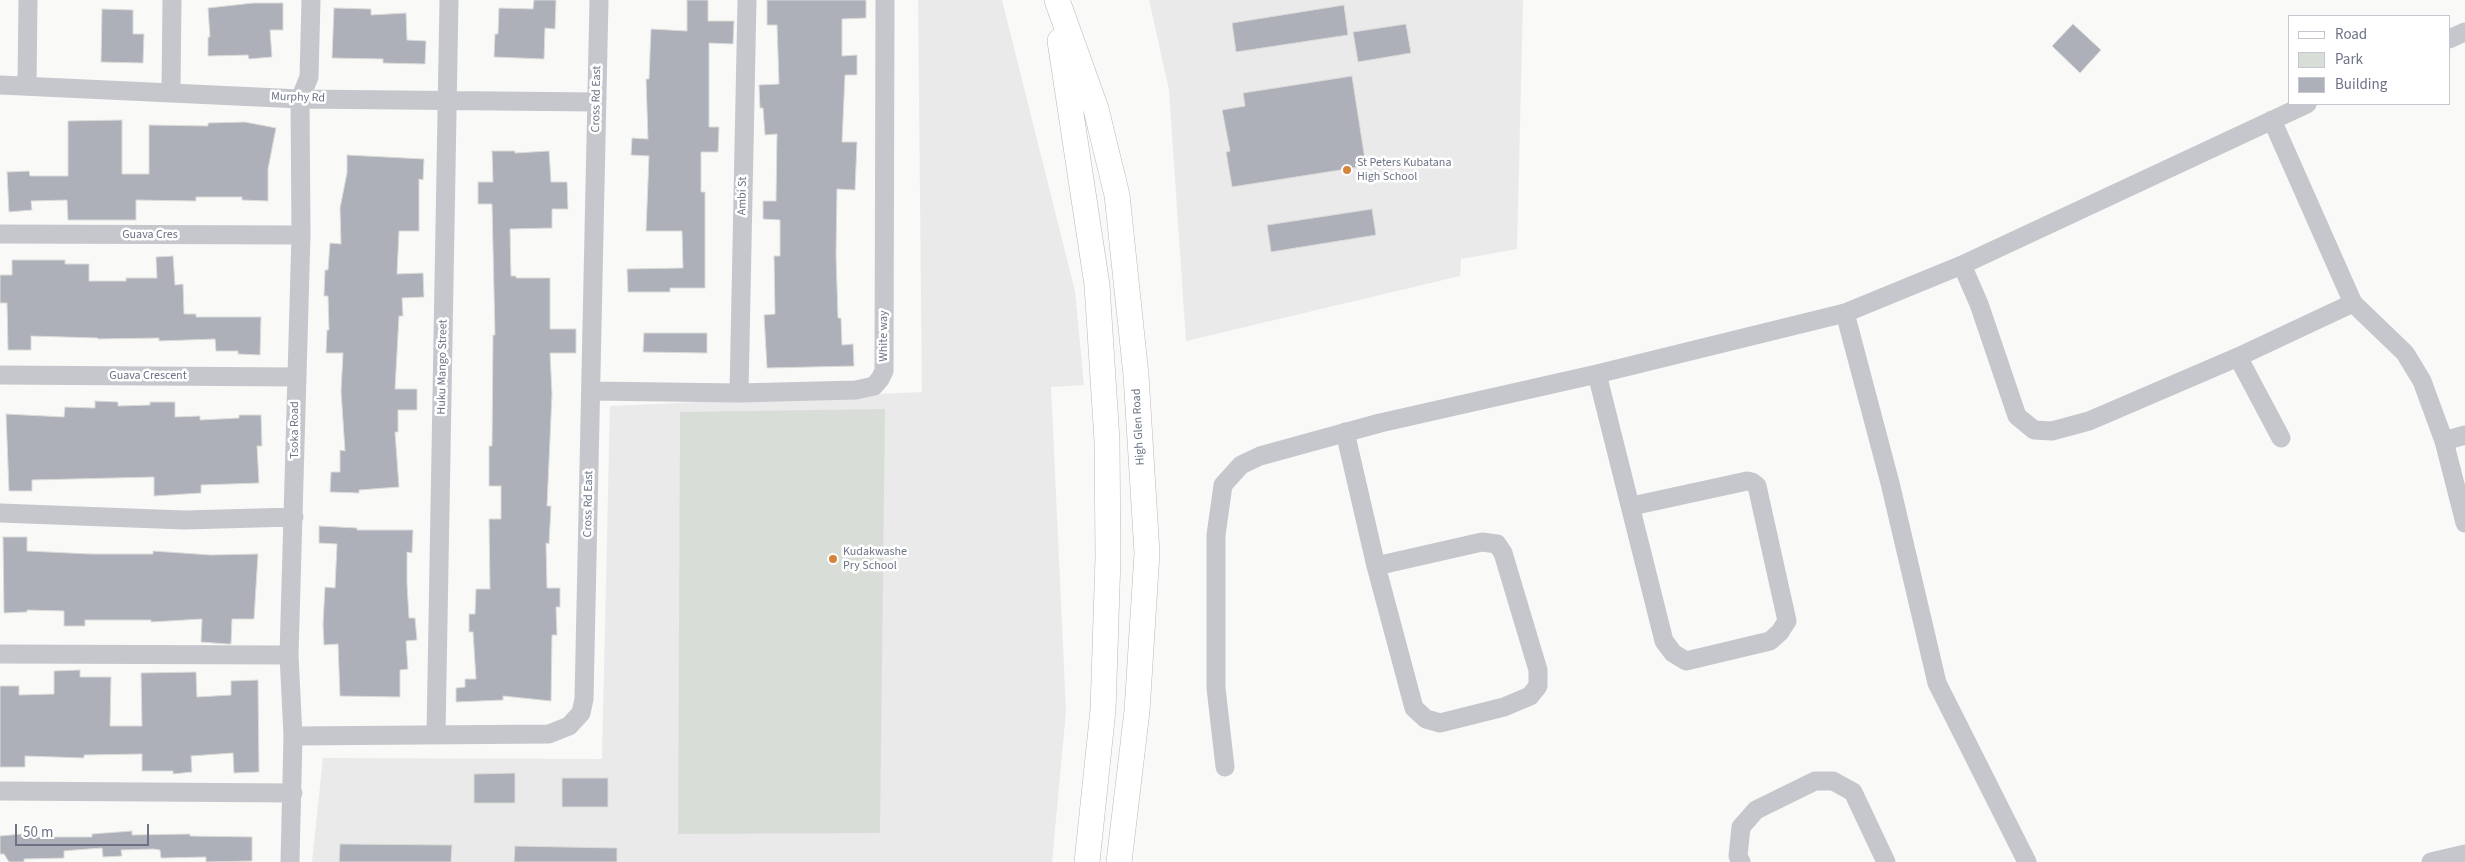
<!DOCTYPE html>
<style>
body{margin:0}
#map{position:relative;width:2465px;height:862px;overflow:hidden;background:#f9f9f7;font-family:"Source Sans 3",sans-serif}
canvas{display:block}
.legend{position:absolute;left:2288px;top:15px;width:162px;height:90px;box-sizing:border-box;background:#fff;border:1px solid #c4c7ce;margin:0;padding:6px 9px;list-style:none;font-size:15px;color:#6b7385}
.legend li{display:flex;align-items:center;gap:10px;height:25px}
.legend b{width:25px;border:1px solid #c4c7ce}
.scale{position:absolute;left:15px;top:824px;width:134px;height:22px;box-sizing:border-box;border:2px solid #6b7385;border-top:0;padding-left:6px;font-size:15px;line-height:18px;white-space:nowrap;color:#6b7385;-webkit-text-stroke:4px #fff;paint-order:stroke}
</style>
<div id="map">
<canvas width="2465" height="862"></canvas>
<ul class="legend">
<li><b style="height:6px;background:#fff"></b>Road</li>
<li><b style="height:14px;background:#d8ded7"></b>Park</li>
<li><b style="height:14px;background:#adb0b9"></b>Building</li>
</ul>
<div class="scale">50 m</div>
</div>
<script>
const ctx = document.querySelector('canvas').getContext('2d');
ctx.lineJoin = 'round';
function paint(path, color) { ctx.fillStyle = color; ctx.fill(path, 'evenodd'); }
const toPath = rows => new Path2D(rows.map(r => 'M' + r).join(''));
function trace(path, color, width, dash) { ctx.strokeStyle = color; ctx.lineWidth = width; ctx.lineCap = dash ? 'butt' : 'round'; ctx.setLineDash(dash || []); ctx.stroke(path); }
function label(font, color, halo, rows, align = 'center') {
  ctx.font = font + ' "Source Sans 3",sans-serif'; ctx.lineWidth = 5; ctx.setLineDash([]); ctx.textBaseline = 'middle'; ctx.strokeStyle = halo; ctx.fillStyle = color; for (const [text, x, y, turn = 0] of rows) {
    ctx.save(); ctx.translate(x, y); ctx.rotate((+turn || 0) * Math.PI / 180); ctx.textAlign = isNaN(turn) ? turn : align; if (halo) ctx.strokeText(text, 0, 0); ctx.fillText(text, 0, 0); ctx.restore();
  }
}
const built = toPath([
 [918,0,1002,0,1075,291,1084,385,1051,387,1066,711,1052,862,312,862,323,758,602,759,610,406,922,392],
 [1149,0,1523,0,1517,249,1461,259,1460,276,1186,341,1169,90]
]);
const green = toPath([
 [885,409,880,833,678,834,680,412]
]);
const building = toPath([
 [534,0,556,0,555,29,545,28,544,59,494,57,495,34,498,34,499,8,533,9,534,0],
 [687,0,708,0,708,21,734,21,733,44,709,43,709,127,719,127,718,152,701,152,701,192,705,192,705,288,670,288,670,292,628,292,627,269,683,268,682,231,646,231,649,156,631,155,632,138,648,139,646,79,649,79,651,29,687,31,687,0],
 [767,0,866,0,866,18,842,19,842,56,857,55,857,75,845,75,842,142,857,142,855,190,837,189,836,255,838,318,841,318,842,345,853,344,854,366,767,368,764,315,775,314,774,256,780,256,780,220,763,219,763,201,776,201,777,134,765,135,763,108,760,108,759,85,779,84,777,25,767,25,767,0],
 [253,3,283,3,283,30,270,30,272,57,249,59,248,55,208,56,208,37,210,37,208,8,253,3],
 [1344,5,1348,35,1236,52,1232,23,1344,5],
 [334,8,371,9,371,15,406,13,407,40,426,41,425,64,383,63,383,59,332,58,334,8],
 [102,9,133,10,133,34,144,34,143,63,101,62,102,9],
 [1406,24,1411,53,1358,62,1353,32,1406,24],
 [2073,24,2101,50,2080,73,2052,46,2073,24],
 [1352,76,1366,166,1232,187,1226,152,1230,151,1222,110,1245,106,1243,93,1352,76],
 [122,120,122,174,149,174,149,125,208,126,208,123,245,122,276,128,268,169,268,201,242,200,242,197,196,197,196,201,136,200,136,220,68,220,67,200,31,201,32,210,9,212,7,172,29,171,30,176,68,176,68,121,122,120],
 [492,151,515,151,515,153,549,151,551,182,567,182,568,209,552,209,552,228,510,229,511,276,516,276,516,278,550,278,550,329,576,329,576,353,550,353,552,394,547,506,551,506,549,544,546,543,547,588,560,588,560,607,556,607,557,635,552,635,551,701,503,696,503,700,456,702,456,688,465,687,465,679,476,679,473,632,469,632,469,614,475,614,476,589,490,589,489,519,501,519,501,486,489,486,489,446,492,446,493,335,495,335,492,204,478,204,478,182,493,182,492,151],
 [347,155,424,159,423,180,419,179,419,231,399,231,397,274,423,273,424,297,402,298,403,316,399,316,395,389,417,389,417,410,398,410,398,432,395,432,399,487,359,490,359,493,330,492,331,472,340,472,340,450,345,451,341,391,343,353,326,353,327,330,329,330,328,296,324,296,325,270,328,270,330,243,341,244,340,208,347,173,347,155],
 [1372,209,1376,235,1271,252,1267,225,1372,209],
 [173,256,175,285,183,284,184,314,196,314,196,317,261,317,260,355,238,354,238,351,216,351,215,339,159,341,159,338,98,339,98,338,31,336,31,350,8,350,7,303,0,303,0,275,12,275,12,260,65,260,65,264,89,264,89,281,126,281,126,278,157,278,156,257,173,256],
 [644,333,707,333,707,353,643,352,644,333],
 [95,401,118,402,118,406,150,405,150,402,175,402,175,417,200,416,200,420,239,418,239,415,261,415,262,446,257,446,259,483,201,485,201,493,154,496,154,477,32,480,32,491,9,491,6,414,64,417,65,407,95,408,95,401],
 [319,526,357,528,357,530,413,530,412,553,407,552,407,584,409,618,415,618,417,640,406,641,408,669,400,670,400,697,340,696,338,644,324,645,323,624,325,587,335,588,337,544,319,543,319,526],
 [3,537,27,537,27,551,91,554,153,554,153,551,211,555,258,554,254,619,232,619,231,644,227,644,201,642,202,619,151,622,151,620,85,620,85,626,64,626,64,611,27,610,27,612,4,613,3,537],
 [80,670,80,677,111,677,110,726,142,726,141,673,196,672,197,697,231,695,231,681,258,680,259,772,234,773,233,753,191,756,192,772,173,774,173,771,142,771,142,754,84,755,84,758,25,756,25,767,0,767,0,686,19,686,19,695,54,694,54,671,80,670],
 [515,773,515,803,474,803,474,774,515,773],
 [562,778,608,778,608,807,562,807,562,778],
 [132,831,132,835,190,834,190,836,252,837,252,861,206,862,206,857,161,858,160,850,153,849,121,850,122,856,103,857,102,848,75,850,64,851,64,858,24,859,24,862,9,862,4,854,0,854,0,836,22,834,22,837,92,837,92,834,132,831],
 [340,844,452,845,451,862,339,862,340,844],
 [515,846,617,848,617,862,514,862,515,846]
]);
const minor = toPath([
 [2449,39,2465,32],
 [0,85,300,99,596,102],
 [27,85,28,0],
 [171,93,172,0],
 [2272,120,2353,303,2405,353,2422,381,2444,441,2465,523],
 [0,234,301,235],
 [1962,265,1979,304,2017,416,2034,430,2052,431,2089,421,2238,357,2353,303],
 [1845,313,1962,265,2307,104],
 [2238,357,2281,438],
 [1597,374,1664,641,1673,653,1686,661,1770,641,1780,632,1787,621,1757,486,1752,482,1747,481,1632,506],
 [0,375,295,377],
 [592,391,739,393,856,390,874,386,880,379,884,371,885,0],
 [739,393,747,0],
 [1345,432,1376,566,1414,708,1426,719,1440,723,1504,707,1530,696,1538,686,1538,670,1503,553,1497,544,1482,542,1376,566],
 [2444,441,2465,435],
 [0,513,184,520,294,517],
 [0,654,289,655],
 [436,734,449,0],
 [293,736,549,734,569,726,581,713,584,699,599,0],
 [1225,767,1216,688,1216,535,1223,485,1241,465,1260,456,1380,423,1597,374,1845,313,1890,483,1937,683,2027,862],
 [0,791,293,793],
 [290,862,293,736,289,655,301,235,300,99,309,77,311,0],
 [1741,862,1738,856,1741,827,1756,810,1815,781,1833,781,1853,792,1886,862],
 [2431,862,2465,854]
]);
const major = toPath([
 [1057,0,1096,109,1117,195,1136,375,1147,553,1137,711,1119,862],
 [1060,41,1097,285,1107,441,1108,557,1103,710,1087,862]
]);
const markers = [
 [1347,170,5,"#d5843c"],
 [833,559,5,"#d5843c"]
];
const streetNames = [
 ["Murphy Rd",298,98,2],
 ["Cross Rd East",597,99,-89],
 ["Ambi St",743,196,-89],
 ["Guava Cres",150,235],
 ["White way",884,336,-90],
 ["Huku Mango Street",443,367,-89],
 ["Guava Crescent",148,376],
 ["High Glen Road",1139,427,-93],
 ["Tsoka Road",295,430,-90],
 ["Cross Rd East",589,504,-89]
];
const poiNames = [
 ["St Peters Kubatana",1357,163],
 ["High School",1357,177],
 ["Kudakwashe",843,552],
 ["Pry School",843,566]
];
paint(built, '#eaeaea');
paint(green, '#d8ded7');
paint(building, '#adb0b9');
trace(building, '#dbdbd9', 1);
trace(major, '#b7b9be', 26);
trace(minor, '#c5c7cc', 19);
trace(major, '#fff', 25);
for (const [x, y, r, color] of markers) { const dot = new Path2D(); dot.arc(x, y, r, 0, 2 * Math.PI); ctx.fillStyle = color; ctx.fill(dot); trace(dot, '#fff', 2); }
label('12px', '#6b7385', '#fff', streetNames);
label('12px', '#6b7385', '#fff', poiNames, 'left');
</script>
